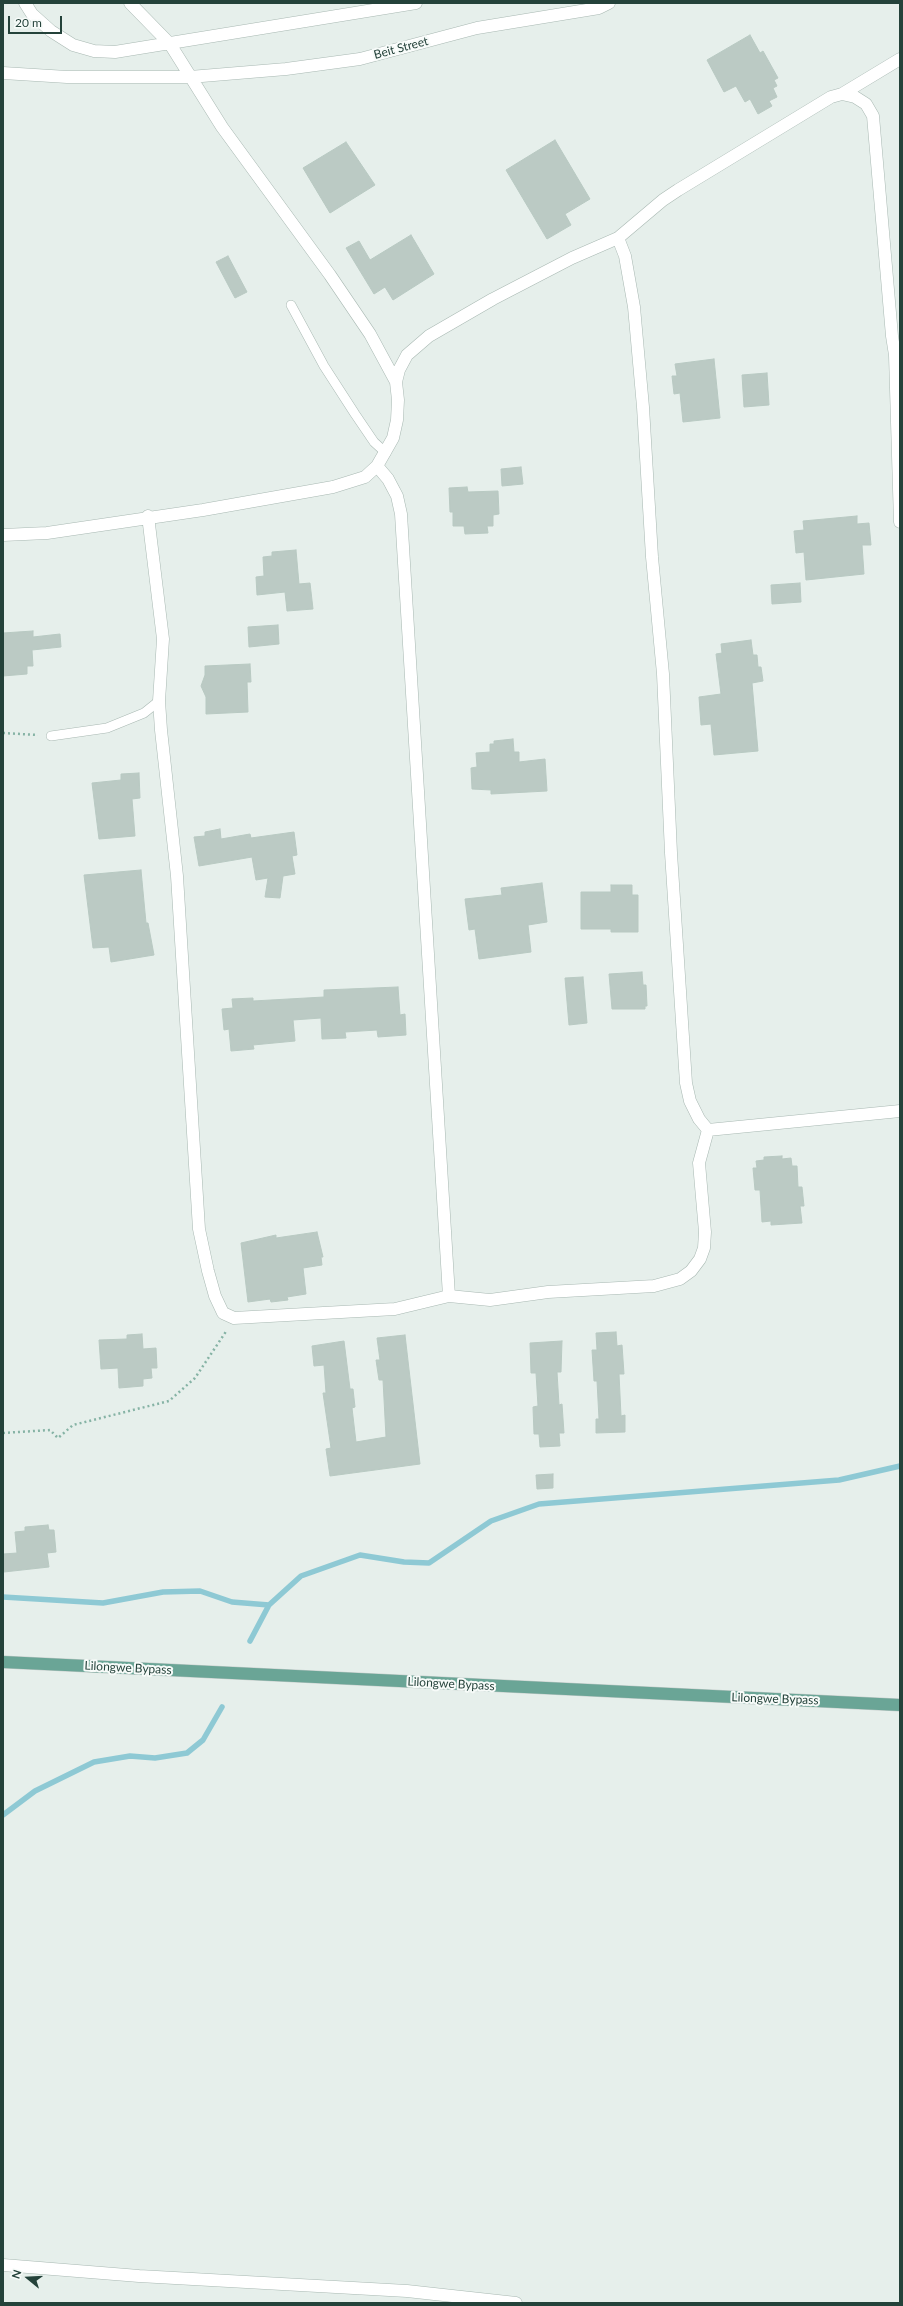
<!DOCTYPE html>
<style>
body{margin:0}
#map{position:relative;width:903px;height:2306px;overflow:hidden;background:#e6efeb;font-family:Lato,sans-serif}
canvas{display:block}
.frame{position:absolute;inset:0;border:4px solid #24423a;pointer-events:none}
.north{position:absolute;left:8px;top:2258px;width:40px;height:40px;-webkit-text-stroke:3px #f7fbf9;paint-order:stroke;rotate:288deg;font-size:11px;font-weight:700;line-height:16px;text-align:center;color:#24423a}
.north::after{content:'';display:block;margin:auto;width:14px;height:18px;background:#24423a;clip-path:polygon(50% 0,100% 100%,50% 72%,0 100%)}
.scale{position:absolute;left:8px;top:16px;width:54px;height:18px;box-sizing:border-box;border:2px solid #24423a;border-top:0;padding-left:5px;font-size:12px;line-height:14px;white-space:nowrap;color:#24423a;-webkit-text-stroke:3px #f7fbf9;paint-order:stroke}
</style>
<div id="map">
<canvas width="903" height="2306"></canvas>
<div class="frame"></div>
<div class="north">N</div>
<div class="scale">20 m</div>
</div>
<script>
const ctx = document.querySelector('canvas').getContext('2d');
ctx.lineJoin = 'round';
const toPath = rows => new Path2D(rows.map(r => 'M' + r).join(''));
function trace(path, color, width, dash) { ctx.strokeStyle = color; ctx.lineWidth = width; ctx.lineCap = dash ? 'butt' : 'round'; ctx.setLineDash(dash || []); ctx.stroke(path); }
function paint(path, color) { ctx.fillStyle = color; ctx.fill(path, 'evenodd'); }
function label(font, color, halo, rows, align = 'center') {
  ctx.font = font + ' Lato,sans-serif'; ctx.lineWidth = 4; ctx.setLineDash([]); ctx.textBaseline = 'middle'; ctx.strokeStyle = halo; ctx.fillStyle = color; for (const [text, x, y, turn = 0] of rows) {
    ctx.save(); ctx.translate(x, y); ctx.rotate((+turn || 0) * Math.PI / 180); ctx.textAlign = isNaN(turn) ? turn : align; if (halo) ctx.strokeText(text, 0, 0); ctx.fillText(text, 0, 0); ctx.restore();
  }
}
const stream = toPath([
 [3,1597,103,1603,163,1592,200,1591,232,1602,269,1605],
 [250,1641,269,1605,301,1576,360,1555,404,1562,429,1563,491,1521,539,1504,839,1480,900,1466],
 [3,1815,35,1791,94,1762,130,1756,155,1758,187,1753,203,1740,222,1707]
]);
const building = toPath([
 [750,35,760,53,763,51,778,78,774,80,777,86,773,88,777,97,769,101,772,106,758,114,750,99,745,102,736,86,724,92,707,60,750,35],
 [555,140,590,199,565,214,571,225,547,239,506,170,555,140],
 [346,142,375,185,330,213,303,168,346,142],
 [411,235,434,274,393,300,385,287,374,294,346,248,359,241,370,260,411,235],
 [228,256,247,292,235,298,216,262,228,256],
 [714,359,720,418,683,422,680,393,674,394,672,376,677,376,675,364,714,359],
 [767,373,769,405,744,407,742,375,767,373],
 [521,467,523,484,502,486,501,469,521,467],
 [467,487,468,492,498,491,499,514,493,515,493,526,487,526,488,533,465,534,464,526,453,526,453,512,450,512,449,488,467,487],
 [857,516,857,524,869,523,871,545,862,545,864,574,806,580,804,552,796,553,794,531,804,530,803,521,857,516],
 [296,550,299,584,310,583,313,609,287,611,285,592,257,595,256,577,264,576,263,557,272,556,272,552,296,550],
 [800,583,801,602,772,604,771,585,800,583],
 [278,625,279,644,249,647,248,627,278,625],
 [33,631,33,637,60,634,61,647,32,650,33,666,27,666,27,674,3,676,3,633,33,631],
 [751,640,753,655,757,655,758,667,761,667,763,681,752,683,758,751,714,755,711,724,701,725,699,697,721,694,716,654,722,653,721,644,751,640],
 [250,664,251,682,247,682,248,712,206,714,206,697,201,686,205,675,205,666,250,664],
 [513,739,514,752,519,752,519,762,545,759,547,791,491,794,491,790,472,789,471,768,477,767,476,753,490,752,490,744,494,744,494,741,513,739],
 [139,773,140,798,132,799,135,836,99,839,92,783,121,780,121,774,139,773],
 [220,829,221,839,250,834,251,838,294,832,297,855,292,856,295,874,283,876,280,898,265,897,268,878,256,880,252,857,199,866,194,837,205,836,205,832,220,829],
 [141,870,146,923,148,923,154,955,111,962,109,947,93,948,84,875,141,870],
 [542,883,547,922,528,925,531,952,479,959,475,929,469,930,465,899,502,895,501,888,542,883],
 [611,885,632,885,632,895,638,895,638,932,611,932,611,929,581,929,581,892,611,892,611,885],
 [642,972,643,985,646,985,647,1006,645,1006,645,1009,612,1009,609,974,642,972],
 [583,977,587,1023,569,1025,565,978,583,977],
 [398,987,400,1015,405,1014,406,1035,378,1037,377,1030,345,1032,346,1038,322,1039,321,1018,293,1020,295,1041,253,1045,254,1049,231,1051,229,1029,224,1030,222,1009,233,1008,232,999,253,998,253,1001,324,997,324,990,398,987],
 [782,1156,782,1159,791,1158,792,1166,797,1166,798,1187,802,1187,804,1206,800,1206,802,1223,771,1225,771,1221,762,1222,760,1190,755,1190,753,1168,757,1168,756,1161,764,1160,764,1157,782,1156],
 [317,1232,323,1257,321,1257,322,1265,303,1268,306,1294,287,1297,288,1300,271,1302,270,1299,248,1302,241,1243,276,1235,276,1238,317,1232],
 [616,1332,617,1346,622,1345,624,1374,619,1374,621,1416,625,1415,625,1432,596,1433,596,1419,599,1419,597,1381,594,1381,592,1350,597,1350,596,1333,616,1332],
 [142,1334,143,1349,156,1348,157,1368,151,1368,152,1378,143,1379,143,1386,119,1388,118,1368,101,1369,99,1340,127,1339,127,1335,142,1334],
 [405,1335,420,1464,330,1476,326,1449,331,1448,323,1393,326,1393,324,1365,314,1366,312,1346,344,1341,350,1389,353,1389,355,1407,352,1408,356,1442,386,1437,383,1380,379,1380,376,1360,380,1360,377,1338,405,1335],
 [562,1341,561,1372,557,1372,559,1405,562,1404,564,1433,559,1433,560,1446,540,1447,539,1434,534,1434,533,1407,538,1406,536,1373,531,1373,530,1343,562,1341],
 [553,1474,553,1488,537,1489,536,1475,553,1474],
 [48,1525,49,1530,54,1530,56,1552,47,1553,49,1567,4,1572,3,1554,17,1553,15,1532,25,1531,25,1527,48,1525]
]);
const path = toPath([
 [3,733,38,735],
 [3,1433,50,1430,58,1438,73,1425,169,1401,195,1378,227,1330]
]);
const lane = toPath([
 [291,305,324,366,355,414,374,442,386,453],
 [51,736,107,728,144,713,159,701]
]);
const street = toPath([
 [25,3,32,14,51,31,73,45,94,51,115,52,416,3],
 [130,3,170,44,222,127,330,275,370,334,396,382],
 [3,73,67,77,190,77,286,69,360,59,477,28,599,8,609,3],
 [842,94,900,59],
 [618,238,625,256,634,307,643,407,652,557,663,674,671,853,686,1083,690,1101,699,1119,708,1130],
 [377,466,388,479,397,496,401,514,449,1296],
 [148,516,163,639,159,701,161,730,177,876,199,1229,208,1271,215,1296,223,1313,234,1318,395,1309,449,1296,490,1300,548,1292,654,1286,680,1279,691,1271,700,1259,704,1248,705,1232,699,1163,708,1130],
 [3,535,47,533,203,510,333,487,365,477,377,466,393,438,397,420,398,400,396,382,399,370,407,355,429,336,493,299,572,258,618,238,663,200,678,190,831,97,842,94,855,97,866,104,873,116,892,336,895,355,900,522],
 [708,1130,900,1111],
 [3,2265,139,2276,407,2291,516,2303]
]);
const primary = toPath([
 [3,1662,900,1705]
]);
const streetNames = [
 ["Beit Street",401,48,-15],
 ["Lilongwe Bypass",128,1668,3],
 ["Lilongwe Bypass",451,1684,3],
 ["Lilongwe Bypass",775,1699,2]
];
trace(stream, '#8ec9d4', 5.5);
paint(building, '#bbcac4');
trace(building, '#b8c9c2', 1);
trace(lane, '#a8b8b2', 10);
trace(street, '#a8b8b2', 13);
trace(primary, '#c2cac8', 13);
trace(path, '#86b3a5', 2.5, [2, 3]);
trace(lane, '#fff', 9);
trace(street, '#fff', 12);
trace(primary, '#6aa596', 12);
label('12px', '#24423a', '#f7fbf9', streetNames);
</script>
